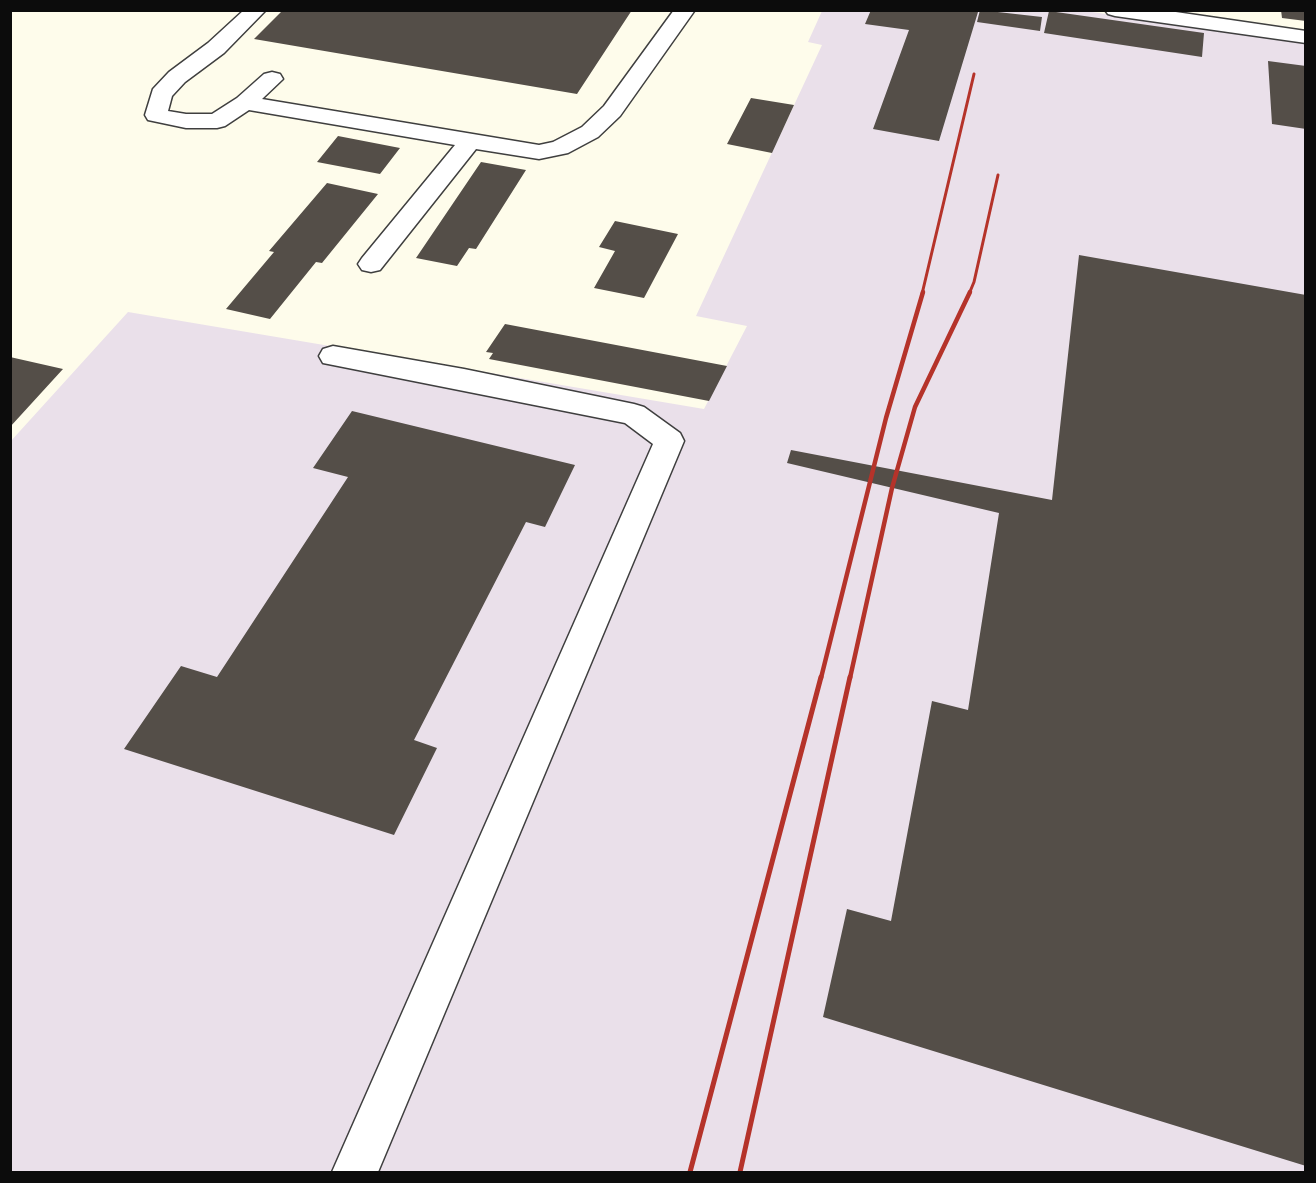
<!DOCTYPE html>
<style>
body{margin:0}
#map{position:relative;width:1316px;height:1183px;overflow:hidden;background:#fefceb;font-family:Bitter,serif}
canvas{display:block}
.frame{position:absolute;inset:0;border:12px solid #0c0c0c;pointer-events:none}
</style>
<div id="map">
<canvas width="1316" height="1183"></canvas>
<div class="frame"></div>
</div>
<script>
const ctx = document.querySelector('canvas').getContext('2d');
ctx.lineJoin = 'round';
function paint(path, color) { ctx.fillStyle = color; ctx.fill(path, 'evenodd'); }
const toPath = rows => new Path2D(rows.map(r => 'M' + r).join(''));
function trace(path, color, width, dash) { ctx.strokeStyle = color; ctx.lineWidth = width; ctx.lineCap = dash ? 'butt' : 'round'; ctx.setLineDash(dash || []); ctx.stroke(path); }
const industrial = toPath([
 [1078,10,1305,42,1305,1172,11,1172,10,442,128,312,704,409,747,326,696,316,822,45,808,42,822,11]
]);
const building = toPath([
 [283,10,632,10,577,94,254,39],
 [871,10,978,12,939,141,873,129,909,30,865,24],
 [980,10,1042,17,1040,31,977,22],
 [1281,10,1306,10,1306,21,1282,18],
 [1049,11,1204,33,1202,57,1044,33],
 [1268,61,1306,66,1306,129,1272,124],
 [751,98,794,105,772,153,727,144],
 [338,136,400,148,380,174,317,162],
 [481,162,526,170,476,249,469,248,457,266,416,258],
 [327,183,378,194,322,263,316,262,270,319,226,309,274,252,269,251],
 [615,221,678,234,644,298,594,288,615,251,599,247],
 [1079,255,1306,295,1306,1166,823,1017,847,909,891,921,932,701,968,710,999,513,787,463,791,450,1052,500],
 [505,324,727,366,709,401,489,359,493,353,486,352],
 [10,357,63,369,10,427],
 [352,411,575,465,545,527,526,522,414,740,437,748,394,835,124,749,181,666,217,677,348,477,313,468]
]);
const minor = toPath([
 [244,10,266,10,224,53,185,82,172,96,168,111,186,114,212,114,237,98,264,74,272,72,280,74,283,79,262,99,539,145,553,142,582,127,604,106,674,10,695,10,620,116,598,137,568,153,539,159,476,149,380,270,371,272,362,270,358,264,362,258,455,145,249,110,225,126,217,128,186,128,148,120,145,115,153,89,169,72,208,43,244,10],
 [1105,10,1162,10,1306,31,1306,43,1115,16,1108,14,1105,10],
 [333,346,464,369,634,404,644,407,680,433,684,441,378,1172,332,1172,653,444,625,423,323,363,319,356,323,349,333,346]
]);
const railFar2 = toPath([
 [922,294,974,74],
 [969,294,974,282,998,175]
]);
const railFar1 = toPath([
 [821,678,886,418,923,292],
 [850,678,892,488,915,407,970,292]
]);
const rail = toPath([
 [690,1172,821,677],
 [740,1172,850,677]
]);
paint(industrial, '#eae0ea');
paint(building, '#544e48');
trace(minor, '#3f3f3f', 3);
paint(minor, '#fff');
trace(railFar2, '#b5332a', 3);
trace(railFar1, '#b5332a', 4.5);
trace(rail, '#b5332a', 5);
</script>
